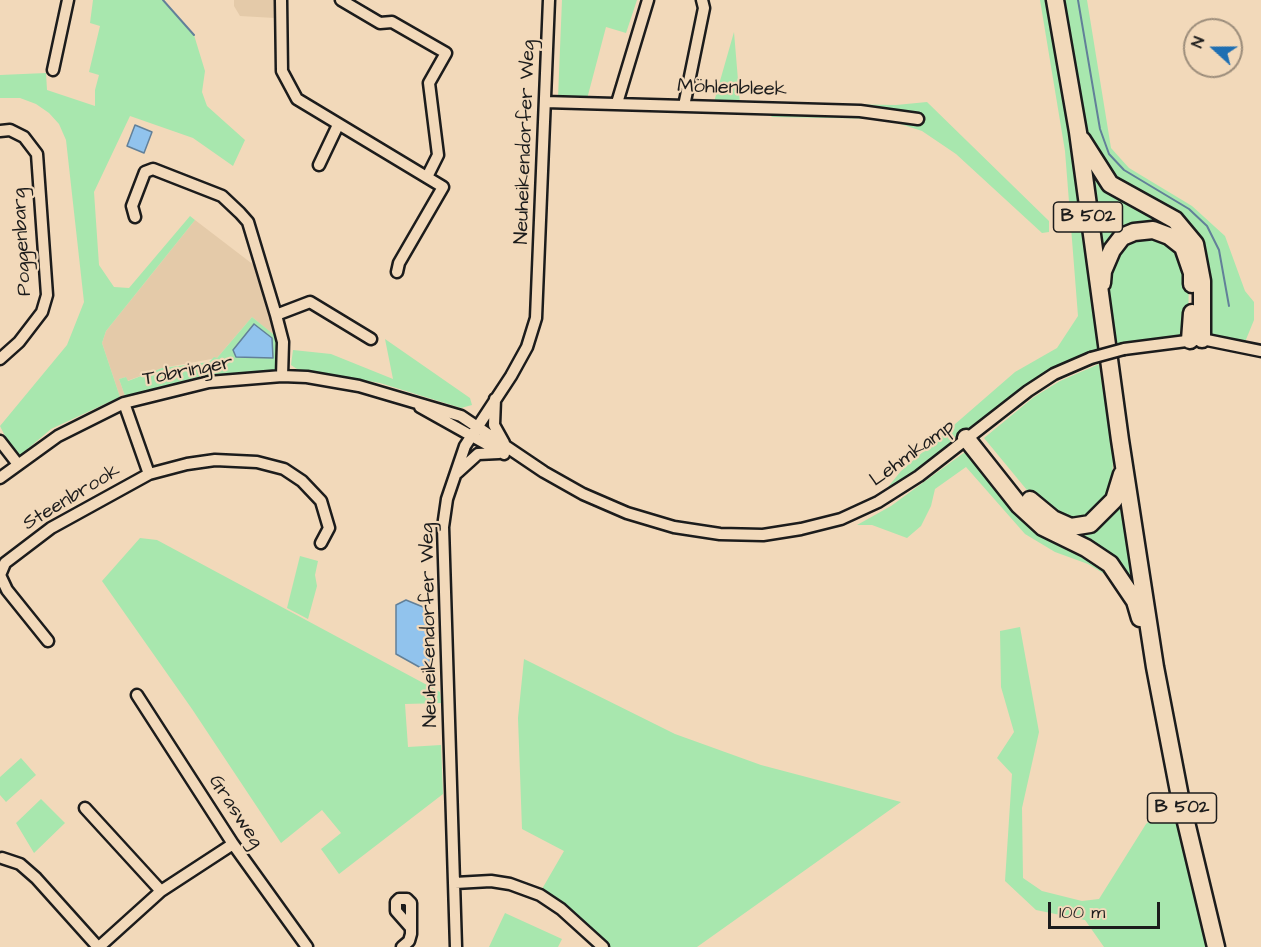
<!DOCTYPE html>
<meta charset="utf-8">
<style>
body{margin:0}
#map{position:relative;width:1261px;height:947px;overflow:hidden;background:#f2d9ba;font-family:"Architects Daughter",sans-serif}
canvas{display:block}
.north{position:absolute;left:1183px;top:18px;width:60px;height:60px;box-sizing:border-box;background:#f2d9ba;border:2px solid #9c8d7b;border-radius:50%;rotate:291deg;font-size:16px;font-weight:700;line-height:24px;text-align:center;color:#1c1c1c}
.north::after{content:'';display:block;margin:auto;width:21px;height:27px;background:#1f6fb2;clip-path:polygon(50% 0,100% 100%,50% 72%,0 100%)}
.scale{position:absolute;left:1048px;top:902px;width:112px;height:27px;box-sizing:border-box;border:3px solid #1c1c1c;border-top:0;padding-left:8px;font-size:18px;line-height:21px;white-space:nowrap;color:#1c1c1c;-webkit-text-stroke:4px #f2d9ba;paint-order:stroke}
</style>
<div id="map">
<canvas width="1261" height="947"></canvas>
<div class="north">N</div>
<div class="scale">100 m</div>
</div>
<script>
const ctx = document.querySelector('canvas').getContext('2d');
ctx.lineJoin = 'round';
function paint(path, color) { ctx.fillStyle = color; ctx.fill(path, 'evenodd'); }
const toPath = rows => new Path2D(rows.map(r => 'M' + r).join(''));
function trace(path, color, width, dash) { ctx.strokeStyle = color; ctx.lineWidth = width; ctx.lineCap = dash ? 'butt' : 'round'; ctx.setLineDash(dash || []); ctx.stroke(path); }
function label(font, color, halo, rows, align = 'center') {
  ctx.font = font + ' "Architects Daughter",sans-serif'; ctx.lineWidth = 4.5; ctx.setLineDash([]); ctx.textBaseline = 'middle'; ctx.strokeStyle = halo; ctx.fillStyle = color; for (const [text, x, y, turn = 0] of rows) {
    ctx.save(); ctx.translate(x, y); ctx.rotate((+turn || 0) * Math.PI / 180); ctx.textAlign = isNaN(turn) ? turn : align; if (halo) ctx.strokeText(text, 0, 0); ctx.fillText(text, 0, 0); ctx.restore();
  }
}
const built = toPath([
 [234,0,276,0,275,18,240,16,234,6],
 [195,220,259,269,275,336,252,317,217,358,162,368,127,381,126,377,119,379,125,396,120,397,102,343,106,331]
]);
const green = toPath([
 [93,0,163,0,194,35,205,71,202,92,207,106,245,140,233,166,193,138,130,116,94,192,99,265,114,287,129,288,190,216,195,220,106,331,102,343,120,397,51,429,16,459,2,439,5,436,0,426,67,345,84,302,66,140,59,124,49,113,36,104,20,98,0,98,0,75,46,73,47,90,95,106,95,90,99,75,89,72,100,26,90,23],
 [562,0,637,0,626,33,606,27,587,99,558,98],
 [1040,0,1050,0,1080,190,1098,349,1052,370,995,408,934,459,897,485,888,487,901,471,1015,372,1057,348,1078,316,1065,151],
 [1060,0,1087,0,1111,148,1129,168,1192,206,1225,236,1245,291,1254,302,1254,320,1245,342,1207,334,1203,253,1113,180,1092,151,1082,120],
 [734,32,740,104,714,102],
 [927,102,1049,221,1049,232,1042,233,956,154,922,131,885,119,772,117,763,107,772,103,896,105],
 [1083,151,1105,183,1121,195,1176,226,1192,245,1199,262,1200,328,1196,328,1196,267,1188,247,1172,233,1155,226,1128,230,1113,241,1100,267],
 [1130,237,1168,239,1189,271,1188,334,1116,344,1107,291,1109,263],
 [252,317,283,342,282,373,210,374,125,396,119,379,126,377,128,381,162,368,209,362,214,357,217,358],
 [385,339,470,398,472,405,461,408,380,383,297,369,291,365,293,350,331,354,393,379],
 [1099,364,1113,459,1112,490,1085,520,1065,521,1036,501,984,438,1034,397,1060,381],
 [969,449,1017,505,1106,564,1111,578,1088,564,1055,552,1025,534,966,467,935,489,931,506,921,526,907,538,872,525,857,525,891,506],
 [1122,485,1138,588,1046,525,1024,499,1084,527],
 [140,538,157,540,440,692,441,703,405,704,408,747,441,745,443,794,339,874,321,849,341,833,322,810,281,843,192,709,102,581],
 [300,556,318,561,315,575,317,586,308,619,287,608],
 [1020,627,1039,732,1022,808,1023,878,1042,891,1082,901,1099,899,1146,824,1165,807,1177,817,1211,947,1104,947,1085,920,1036,910,1005,881,1012,774,997,758,1014,732,1001,687,1000,631],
 [524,659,675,734,761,765,901,802,697,947,608,947,542,889,564,851,522,829,518,718],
 [21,758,36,775,6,802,0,795,0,777],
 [41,799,65,823,34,853,16,823],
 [505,913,562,939,558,947,489,947]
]);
const water = toPath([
 [135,125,152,132,144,153,127,146,135,125],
 [254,324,272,338,273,358,236,357,233,350,254,324],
 [406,600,428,609,430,673,396,654,396,605,406,600]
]);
const stream = toPath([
 [163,0,194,35],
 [1078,0,1100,129,1109,154,1124,170,1189,209,1207,226,1219,250,1229,306]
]);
const minor = toPath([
 [281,0,282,71,297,99,443,187,399,263,397,272],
 [341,0,380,23,392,22,446,53,429,83,438,155,427,177],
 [53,70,68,0],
 [545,102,860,111,918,119],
 [617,103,648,0],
 [684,106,704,8,702,0],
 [0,131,10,130,24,137,37,154,47,295,42,312,19,342,0,359],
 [319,165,338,125],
 [135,217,132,206,145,172,153,169,222,196,240,213,248,222,276,315,283,342,282,376],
 [276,315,310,302,371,339],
 [1124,349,1202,339,1261,351],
 [495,399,494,425,504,443],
 [124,403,149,474,187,464,215,460,257,462,284,469,302,481,321,501,329,528,321,543],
 [420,407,504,454],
 [0,441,17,463],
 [457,473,478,454,499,453],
 [0,478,58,436,124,403,209,382,282,376,307,377,359,386,461,416,544,472,583,494,627,513,674,527,720,534,763,535,801,529,841,519,878,502,919,476,1028,391,1054,374,1091,358],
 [48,641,7,590,0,575,5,563,51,528,149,474],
 [137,695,233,844,307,947],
 [85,808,161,891],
 [2,858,20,864,36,878,98,947],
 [455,883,491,881,510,884,540,895,561,909,603,947],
 [99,947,161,891,233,844],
 [402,947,409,941,411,934,411,903,407,899,399,899,396,902,396,911,411,928],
 [456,947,443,527,447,499,465,446,511,376,527,347,536,318,549,0]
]);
const highway = toPath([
 [1055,0,1078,132,1120,440,1155,667,1180,797,1216,947],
 [1082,140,1110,184,1175,220,1195,244,1202,281,1202,339],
 [1102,283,1103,271,1112,250,1122,237,1134,232,1153,230,1169,236,1183,247,1192,273,1192,284],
 [1190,340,1192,313],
 [966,438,1019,505,1043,527,1086,548,1110,564,1135,601,1140,618],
 [1030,500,1053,519,1071,527,1090,524,1114,500,1122,474]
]);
const minorBridge = toPath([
 [1091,358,1124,349]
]);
const shields = [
 [1088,217,69],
 [1182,808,69]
];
const shieldNames = [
 ["B 502",1088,217],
 ["B 502",1182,808]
];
const streetNames = [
 ["Möhlenbleek",732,89,2],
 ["Neuheikendorfer Weg",526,142,-88],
 ["Poggenbarg",23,242,-93],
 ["Tobringer",188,372,-11],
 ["Lehmkamp",913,454,-36],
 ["Steenbrook",72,498,-31],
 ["Neuheikendorfer Weg",430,625,-91],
 ["Grasweg",235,812,57]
];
paint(built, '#e4caa9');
paint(green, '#a8e7ae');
paint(water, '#91c3ed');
trace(water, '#628099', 1.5);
trace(stream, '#628099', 2);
trace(minor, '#1c1c1c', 15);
trace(highway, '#1c1c1c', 21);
trace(minor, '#f2d9ba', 10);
trace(highway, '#f2d9ba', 16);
trace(minorBridge, '#1c1c1c', 15, []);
trace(minorBridge, '#f2d9ba', 10);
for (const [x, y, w] of shields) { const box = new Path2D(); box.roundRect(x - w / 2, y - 15, w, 30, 4.5); ctx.fillStyle = '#f2d9ba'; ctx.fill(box); trace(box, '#1c1c1c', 1.5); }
label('bold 18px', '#1c1c1c', null, shieldNames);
label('20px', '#1c1c1c', '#f2d9ba', streetNames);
</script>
